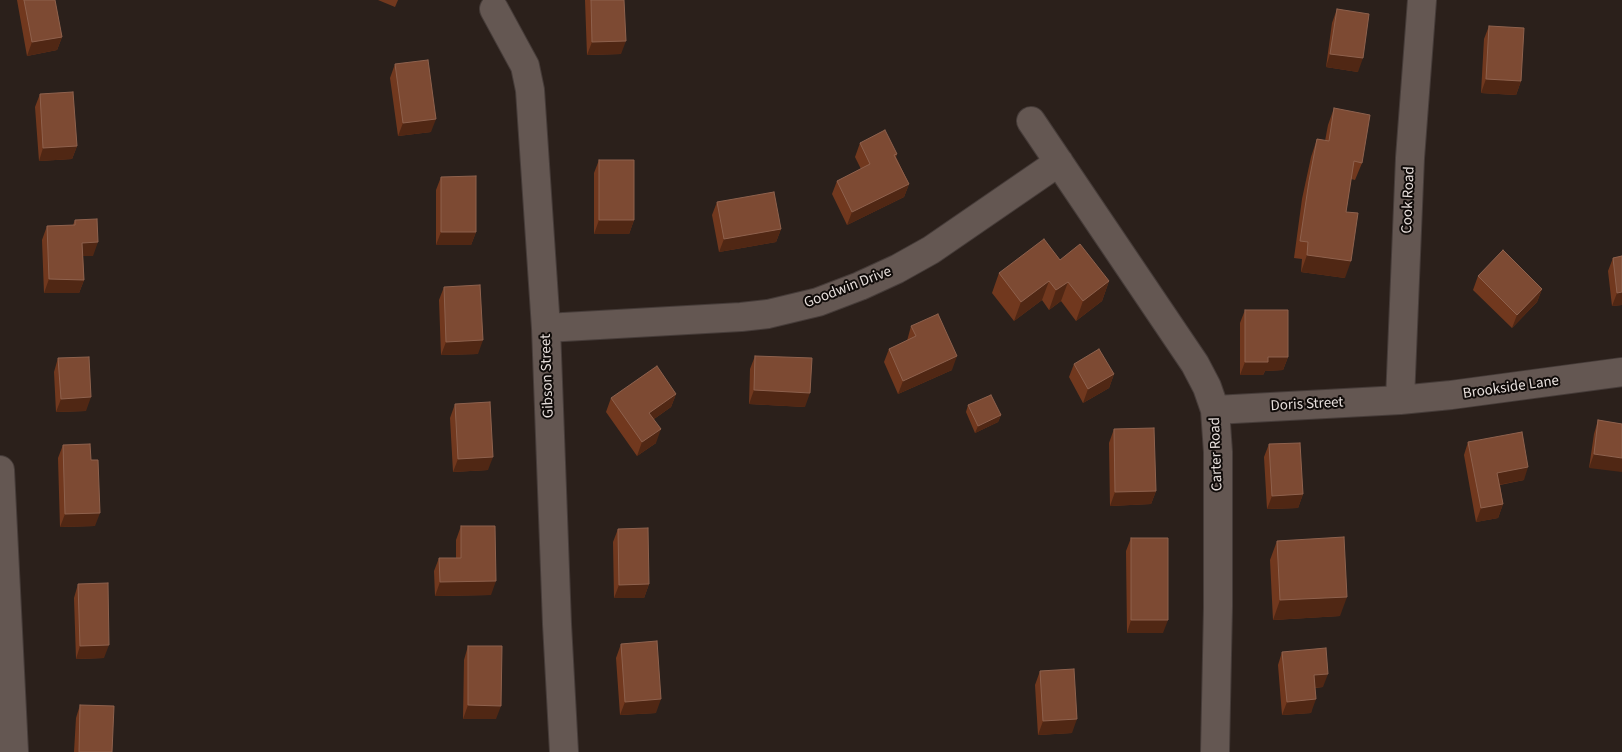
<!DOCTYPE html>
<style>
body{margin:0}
canvas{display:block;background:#2b201b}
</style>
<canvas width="1622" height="752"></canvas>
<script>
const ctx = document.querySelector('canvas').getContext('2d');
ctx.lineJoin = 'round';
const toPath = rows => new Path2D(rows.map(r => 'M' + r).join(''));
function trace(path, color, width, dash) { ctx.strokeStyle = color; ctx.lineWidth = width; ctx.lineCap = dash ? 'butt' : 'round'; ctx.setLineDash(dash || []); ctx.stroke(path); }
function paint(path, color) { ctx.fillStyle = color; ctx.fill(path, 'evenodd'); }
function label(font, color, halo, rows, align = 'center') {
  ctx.font = font + ' "Source Sans 3",sans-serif'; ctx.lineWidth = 4; ctx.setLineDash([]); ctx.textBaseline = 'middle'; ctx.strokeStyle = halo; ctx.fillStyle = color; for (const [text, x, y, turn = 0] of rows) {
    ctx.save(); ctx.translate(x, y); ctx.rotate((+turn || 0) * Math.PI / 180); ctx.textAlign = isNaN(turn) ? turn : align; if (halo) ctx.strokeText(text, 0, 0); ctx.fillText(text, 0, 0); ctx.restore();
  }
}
const street = toPath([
 [494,9,525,66,530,90,546,328,557,624,564,752],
 [1031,121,1195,364,1207,387,1215,410,1218,452,1218,607,1215,752],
 [546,328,741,317,768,314,818,302,860,286,897,269,931,250,1059,162],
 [1400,400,1410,158,1422,0],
 [1215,410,1400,400,1451,395,1622,372],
 [0,470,14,752]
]);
const wall = toPath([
 [17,0,55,0,62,37,57,50,27,56],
 [378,0,398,0,395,7],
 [585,0,624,0,621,54,587,55],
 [1337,9,1358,72,1326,67,1332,23],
 [1489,26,1521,81,1516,95,1481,93,1484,39],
 [395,64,431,132,398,136,390,78],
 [40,94,77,146,72,159,39,161,35,107],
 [1334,108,1362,163,1355,180,1351,179,1346,212,1345,278,1301,272,1302,259,1294,258,1302,199,1311,157,1317,139,1325,141,1328,125],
 [860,143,897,154,896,157,909,184,904,197,847,225,832,194,837,181,861,169,855,157],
 [599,160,634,220,629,234,594,234,594,173],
 [441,177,476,232,471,245,436,245,436,190],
 [717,202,781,229,776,242,719,252,712,215],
 [75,220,93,256,83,256,84,280,79,293,44,293,42,240,47,226,73,225],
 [1622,256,1622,305,1612,306,1608,271,1613,258],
 [1060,260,1109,281,1102,301,1076,321,1061,301,1049,310,1042,300,1014,321,992,293,999,273],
 [1478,276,1542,289,1537,302,1512,328,1473,290],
 [444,287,478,354,441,355,439,300],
 [1245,310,1288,357,1283,370,1265,371,1263,375,1240,375,1240,323],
 [911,326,952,370,898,394,884,362,889,349,907,341],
 [755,356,805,407,749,404,750,369],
 [58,358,86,411,56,412,54,372],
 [1074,364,1114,374,1109,388,1083,403,1069,377],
 [676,394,671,407,654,419,656,443,637,456,606,412,611,398],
 [455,404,488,470,453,472,450,418],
 [968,405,1001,415,998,422,975,433,966,412],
 [1598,420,1622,424,1589,468,1594,434],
 [1114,429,1156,491,1151,504,1110,506,1109,443],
 [1468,442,1524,480,1500,485,1503,504,1498,518,1476,522,1464,455],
 [1269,444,1303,494,1298,508,1267,509,1264,457],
 [63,445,95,526,60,527,58,458],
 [461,526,491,595,435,596,434,571,439,558,456,558,456,540],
 [618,529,649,584,644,598,614,598,613,542],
 [1131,538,1163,633,1127,633,1126,551],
 [1277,541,1340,616,1273,620,1270,560],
 [78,584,104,658,76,659,74,598],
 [621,644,656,713,620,715,616,658],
 [468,646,496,719,463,719,464,660],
 [1282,652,1323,687,1315,688,1311,713,1282,715,1278,665],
 [1040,671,1072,733,1038,735,1035,685],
 [80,705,112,752,74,752,76,718]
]);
const shadedWall = toPath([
 [62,37,57,50,27,56,32,42],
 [626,41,621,54,587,55,592,42],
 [1330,54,1363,58,1358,72,1326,67],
 [1486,79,1521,81,1516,95,1481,93],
 [436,119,431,132,398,136,403,123],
 [77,146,72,159,39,161,43,148],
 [909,184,904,197,847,225,852,212],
 [599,220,634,220,629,234,594,234],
 [781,229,776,242,719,252,724,239],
 [441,232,476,232,471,245,436,245],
 [98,242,93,256,77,256,82,243],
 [1307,255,1351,261,1345,278,1301,272],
 [49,279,84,280,79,293,44,293],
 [1049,281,1042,300,1014,321,1021,302],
 [1109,281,1102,301,1076,321,1083,301],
 [1068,282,1061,301,1049,310,1056,290],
 [1542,289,1537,302,1512,328,1517,315],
 [1622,292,1622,305,1612,306,1617,293],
 [483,340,478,354,441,355,446,342],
 [957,356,952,370,898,394,903,381],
 [1268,357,1288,357,1283,370,1265,371,1263,375,1240,375,1245,362],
 [1114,374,1109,388,1083,403,1088,389],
 [754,390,810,393,805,407,749,404],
 [676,394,671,407,644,426,649,413],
 [91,397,86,411,56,412,61,399],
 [1001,415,998,422,975,433,978,426],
 [661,429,656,443,637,456,642,442],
 [1594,454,1622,458,1622,472,1589,468],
 [493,457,488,470,453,472,458,459],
 [1528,467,1524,480,1492,486,1497,473],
 [1156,491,1151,504,1110,506,1115,492],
 [1303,494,1298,508,1267,509,1272,496],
 [1503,504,1498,518,1476,522,1481,508],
 [100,513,95,526,60,527,65,514],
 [496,581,491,595,435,596,440,582],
 [649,584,644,598,614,598,619,585],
 [1347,597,1340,616,1273,620,1280,600],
 [1131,620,1168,620,1163,633,1127,633],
 [109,645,104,658,76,659,80,646],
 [1328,674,1323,687,1309,688,1314,675],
 [661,699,656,713,620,715,625,702],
 [1316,699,1311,713,1282,715,1287,702],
 [468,705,501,706,496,719,463,719],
 [1077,719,1072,733,1038,735,1043,721]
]);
const building = toPath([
 [24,0,55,0,62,37,32,42,24,0],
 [591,0,624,0,626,41,592,42,591,0],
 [1337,9,1369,14,1363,58,1330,54,1337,9],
 [1489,26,1524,28,1521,81,1486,79,1489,26],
 [428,60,436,119,403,123,395,64,428,60],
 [73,92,77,146,43,148,40,94,73,92],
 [1334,108,1370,115,1362,163,1354,161,1346,212,1358,213,1351,261,1307,255,1308,242,1300,241,1309,181,1317,139,1329,141,1334,108],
 [885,130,897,154,894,155,909,184,852,212,837,181,870,164,860,143,885,130],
 [599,160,634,160,634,220,599,220,599,160],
 [476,176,476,232,441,232,441,177,476,176],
 [774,192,781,229,724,239,717,202,774,192],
 [97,219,98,242,82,243,84,280,49,279,47,226,75,225,75,220,97,219],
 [1044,239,1060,260,1080,244,1109,281,1083,301,1068,282,1056,290,1049,281,1021,302,999,273,1044,239],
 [1503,250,1542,289,1517,315,1478,276,1503,250],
 [1622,256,1622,292,1617,293,1613,258,1622,256],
 [480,285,483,340,446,342,444,287,480,285],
 [1245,310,1288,310,1288,357,1268,357,1268,362,1245,362,1245,310],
 [938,314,957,356,903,381,889,349,916,336,911,326,938,314],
 [1099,349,1114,374,1088,389,1074,364,1099,349],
 [755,356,812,358,810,393,754,390,755,356],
 [89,357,91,397,61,399,58,358,89,357],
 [657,366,676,394,649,413,661,429,642,442,611,398,657,366],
 [991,395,1001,415,978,426,968,405,991,395],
 [490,402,493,457,458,459,455,404,490,402],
 [1598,420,1622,424,1622,458,1594,454,1598,420],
 [1154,428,1156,491,1115,492,1114,429,1154,428],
 [1522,432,1528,467,1497,473,1503,504,1481,508,1468,442,1522,432],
 [1300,443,1303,494,1272,496,1269,444,1300,443],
 [90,444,91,460,98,460,100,513,65,514,63,445,90,444],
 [461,526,495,526,496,581,440,582,439,558,461,558,461,526],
 [648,528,649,584,619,585,618,529,648,528],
 [1344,537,1347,597,1280,600,1277,541,1344,537],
 [1131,538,1168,538,1168,620,1131,620,1131,538],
 [108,583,109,645,80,646,78,584,108,583],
 [657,641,661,699,625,702,621,644,657,641],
 [468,646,502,646,501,706,468,705,468,646],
 [1326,648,1328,674,1314,675,1316,699,1287,702,1282,652,1326,648],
 [1074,669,1077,719,1043,721,1040,671,1074,669],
 [80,705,114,706,112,752,79,752,80,705]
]);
const streetNames = [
 ["Cook Road",1409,200,-88],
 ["Goodwin Drive",848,288,-21],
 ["Gibson Street",548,376,-92],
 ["Brookside Lane",1511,388,-8],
 ["Doris Street",1307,405,-3],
 ["Carter Road",1217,454,-92]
];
trace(street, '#463c39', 30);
trace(street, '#645752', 28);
paint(wall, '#71381e');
paint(shadedWall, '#502714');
paint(building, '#7d4a33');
trace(building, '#8e614d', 1);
label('15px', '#e6dedb', '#100b09', streetNames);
</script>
